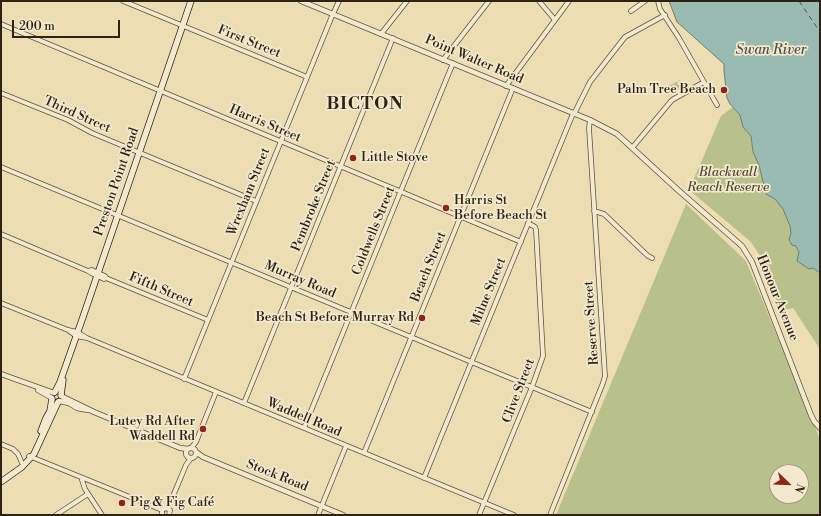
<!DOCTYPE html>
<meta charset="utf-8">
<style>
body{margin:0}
#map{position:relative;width:821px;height:516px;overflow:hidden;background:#edddb3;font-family:"Libre Bodoni",serif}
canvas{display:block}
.frame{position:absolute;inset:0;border:2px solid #2e2215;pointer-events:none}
.north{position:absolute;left:769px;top:464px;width:40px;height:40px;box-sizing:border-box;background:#f3e9ce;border:1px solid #a49984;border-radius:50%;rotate:113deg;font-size:11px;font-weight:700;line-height:16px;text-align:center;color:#2e2215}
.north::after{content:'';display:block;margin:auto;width:14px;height:18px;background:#8f2418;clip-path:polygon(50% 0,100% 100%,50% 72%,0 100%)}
.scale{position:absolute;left:12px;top:20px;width:108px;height:18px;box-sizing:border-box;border:2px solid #2e2215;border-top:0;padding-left:5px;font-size:12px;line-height:14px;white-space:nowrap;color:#2e2215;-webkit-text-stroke:3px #f3e9ce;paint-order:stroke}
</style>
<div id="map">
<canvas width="821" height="516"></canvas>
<div class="frame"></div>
<div class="north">N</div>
<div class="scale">200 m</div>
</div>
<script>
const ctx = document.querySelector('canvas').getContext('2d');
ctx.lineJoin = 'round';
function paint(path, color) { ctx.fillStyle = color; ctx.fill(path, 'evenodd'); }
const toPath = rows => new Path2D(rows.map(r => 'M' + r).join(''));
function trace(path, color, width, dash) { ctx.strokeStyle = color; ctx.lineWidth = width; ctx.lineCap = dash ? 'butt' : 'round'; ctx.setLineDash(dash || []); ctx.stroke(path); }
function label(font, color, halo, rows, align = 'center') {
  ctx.font = font + ' "Libre Bodoni",serif'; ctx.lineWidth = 3.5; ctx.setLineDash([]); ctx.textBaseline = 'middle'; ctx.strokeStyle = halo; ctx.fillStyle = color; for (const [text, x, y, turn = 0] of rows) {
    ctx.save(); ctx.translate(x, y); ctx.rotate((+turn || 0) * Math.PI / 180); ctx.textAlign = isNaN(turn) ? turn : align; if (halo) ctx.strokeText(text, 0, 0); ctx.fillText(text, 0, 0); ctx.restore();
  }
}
const green = toPath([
 [680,80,683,86,671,93,667,87],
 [733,107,740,115,743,127,751,136,753,152,759,165,766,194,775,199,783,209,790,226,791,235,799,252,797,261,809,269,813,268,820,273,820,349,793,308,780,311,762,259,751,242,689,190,721,116],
 [686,204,746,261,820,439,820,515,556,515],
 [777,472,801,472,801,496,777,496]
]);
const water = toPath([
 [669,1,820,1,820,273,813,268,809,269,797,261,799,252,796,246,792,245,789,240,791,233,790,226,783,209,775,199,766,194,759,165,753,152,751,136,743,127,740,115,730,104,727,98,724,71,724,64,677,22,669,1]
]);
const ferry = toPath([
 [799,1,820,32]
]);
const minor = toPath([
 [123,1,307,77],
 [539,1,555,20],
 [658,1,660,9,679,38,717,105],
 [631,11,645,1],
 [1,24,521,242],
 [381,34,407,1],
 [443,60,489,1],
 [506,86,569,1],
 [1,93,68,120,92,133,256,201],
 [632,148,672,100,704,82],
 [1,167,592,412],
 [594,211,604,214,648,256,652,258],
 [1,234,88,271,93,274,104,279,106,278,208,320],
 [88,271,92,270,98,273,105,276,106,278],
 [1,303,68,330,77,332,87,338,514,515],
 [68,330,76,336,87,338],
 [184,379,332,16,339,1],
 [244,403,393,38],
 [304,428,453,63],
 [1,444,13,449,18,454,22,463],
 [191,448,196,442,216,392],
 [364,453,513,88],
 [29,456,162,510],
 [83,478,82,480,85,489,102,515],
 [424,478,572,116,575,112,590,82,607,60,625,37,665,15],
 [168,508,186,465,191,458],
 [56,515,88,494],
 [162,515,162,510,166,508,170,510,169,515],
 [318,515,346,446],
 [479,515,532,387,543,356,536,230,535,227,528,223],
 [550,515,603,383,605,376,589,128,590,120]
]);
const tertiary = toPath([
 [301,1,590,120,617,134,678,190,742,246,752,262,811,415,814,421,820,428],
 [1,374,54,393],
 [38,390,52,398],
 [61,396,94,412,180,448,188,449],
 [59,401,69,403,77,408,88,410],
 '186 453a5 5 0 1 1 10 0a5 5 0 1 1-10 0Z',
 [196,452,203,457,343,515]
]);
const secondary = toPath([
 [55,392,60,382,83,317,191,1],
 [61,395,63,380],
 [41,431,46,418,50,411,52,399],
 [1,482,22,467,34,454,58,402]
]);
const markers = [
 [724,90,4,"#8f2418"],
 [353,158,4,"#8f2418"],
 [446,208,4,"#8f2418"],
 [422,318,4,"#8f2418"],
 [203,429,4,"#8f2418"],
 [122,503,4,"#8f2418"]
];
const streetNames = [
 ["First Street",249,42,22],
 ["Point Walter Road",474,60,23],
 ["Third Street",77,115,24],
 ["Harris Street",265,124,23],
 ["Preston Point Road",117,182,-71],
 ["Wrexham Street",249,192,-68],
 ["Pembroke Street",314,206,-68],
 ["Coldwells Street",374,231,-68],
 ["Beach Street",429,267,-68],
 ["Murray Road",300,280,23],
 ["Fifth Street",161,290,23],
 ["Milne Street",489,292,-68],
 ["Honour Avenue",777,298,68],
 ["Reserve Street",592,323,-94],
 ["Clive Street",519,391,-69],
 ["Waddell Road",304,418,23],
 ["Stock Road",277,476,22]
];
const poiNames = [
 ["Palm Tree Beach",716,90],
 ["Little Stove",361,158,"left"],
 ["Harris St",454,201,"left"],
 ["Before Beach St",454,216,"left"],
 ["Beach St Before Murray Rd",414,318],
 ["Lutey Rd After",195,422],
 ["Waddell Rd",195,437],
 ["Pig & Fig Café",130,503,"left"]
];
const parkNames = [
 ["Blackwall",728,173],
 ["Reach Reserve",728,188]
];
const waterNames = [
 ["Swan River",771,51]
];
const districtNames = [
 ["BICTON",365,105]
];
paint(green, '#b8c18c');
paint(water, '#9abbb2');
trace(water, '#6f7e73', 1);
trace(ferry, '#4e5044', 1, [5, 4]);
trace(minor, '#5e513c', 5.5);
trace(tertiary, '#5e513c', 6);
trace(secondary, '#2e2215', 7);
trace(minor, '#f3e9ce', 4);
trace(tertiary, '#f3e9ce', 4.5);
trace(secondary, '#f3e9ce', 5.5);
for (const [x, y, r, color] of markers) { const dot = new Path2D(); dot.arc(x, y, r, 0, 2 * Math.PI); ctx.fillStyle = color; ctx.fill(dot); trace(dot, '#f3e9ce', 1.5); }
label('13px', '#2e2215', '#f3e9ce', streetNames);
label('13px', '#2e2215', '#f3e9ce', poiNames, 'right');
label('italic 13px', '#504a33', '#f3e9ce', parkNames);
label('italic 14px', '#4e5044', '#f3e9ce', waterNames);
ctx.letterSpacing = '1px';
label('bold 17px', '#2e2215', '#f3e9ce', districtNames);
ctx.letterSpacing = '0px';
</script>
